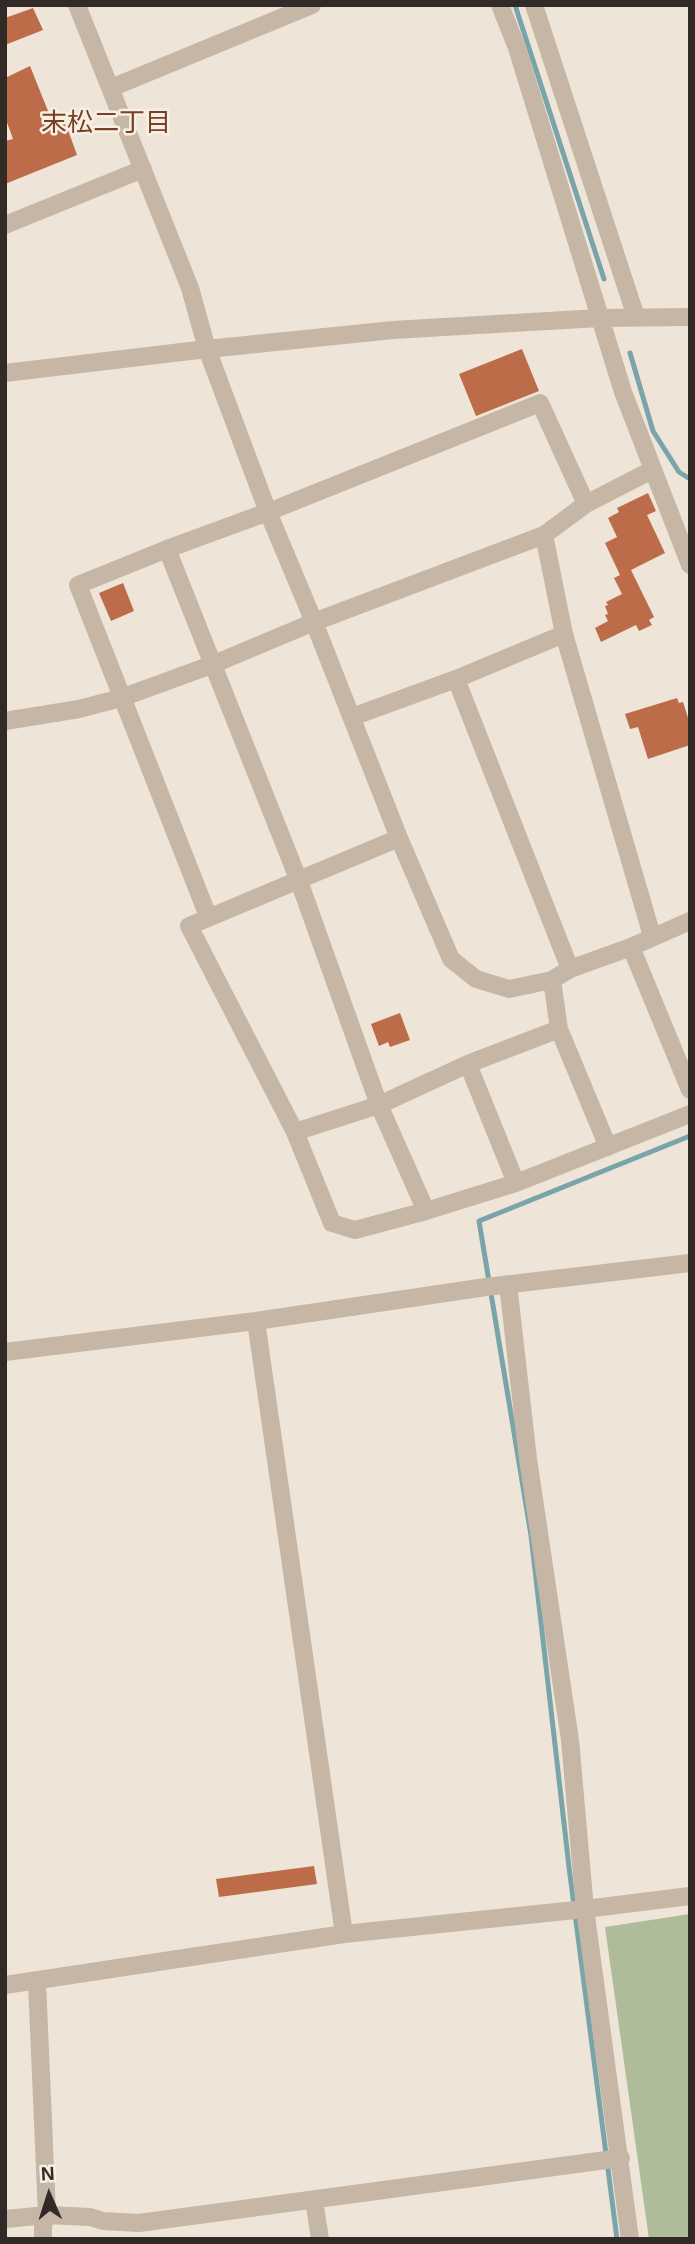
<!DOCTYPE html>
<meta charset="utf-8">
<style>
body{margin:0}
#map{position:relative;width:695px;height:2244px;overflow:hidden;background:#eee5d8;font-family:Arial,sans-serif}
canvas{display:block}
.frame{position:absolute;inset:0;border:7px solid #312a26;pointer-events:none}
.north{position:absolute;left:14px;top:2160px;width:70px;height:70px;-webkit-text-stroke:5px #f7efe3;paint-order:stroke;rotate:357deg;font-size:19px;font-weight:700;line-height:28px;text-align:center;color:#312a26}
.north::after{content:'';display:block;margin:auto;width:24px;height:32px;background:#312a26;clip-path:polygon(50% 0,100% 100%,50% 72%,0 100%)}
</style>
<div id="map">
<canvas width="695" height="2244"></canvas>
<div class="frame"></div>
<div class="north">N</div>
</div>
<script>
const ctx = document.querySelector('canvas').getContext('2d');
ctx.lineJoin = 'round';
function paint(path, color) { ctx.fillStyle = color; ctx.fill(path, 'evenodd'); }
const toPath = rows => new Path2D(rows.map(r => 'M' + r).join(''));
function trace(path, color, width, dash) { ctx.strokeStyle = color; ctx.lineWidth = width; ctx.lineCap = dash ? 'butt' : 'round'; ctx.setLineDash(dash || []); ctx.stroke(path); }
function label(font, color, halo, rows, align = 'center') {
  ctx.font = font + ' Arial,"Noto Sans JP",sans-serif'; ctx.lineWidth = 5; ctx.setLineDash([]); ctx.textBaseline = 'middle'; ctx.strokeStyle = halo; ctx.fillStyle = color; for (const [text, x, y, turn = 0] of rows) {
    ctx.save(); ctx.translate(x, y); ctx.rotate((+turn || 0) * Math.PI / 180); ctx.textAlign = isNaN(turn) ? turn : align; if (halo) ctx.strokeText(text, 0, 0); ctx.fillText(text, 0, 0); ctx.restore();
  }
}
const green = toPath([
 [690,1914,690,2239,649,2239,605,1927]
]);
const stream = toPath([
 [515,5,604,279],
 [630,353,653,431,679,472,690,479],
 [617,2239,569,1867,531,1535,479,1221,690,1136]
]);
const building = toPath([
 [33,8,43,30,5,45,5,18],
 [30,66,52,121,63,116,77,155,5,184,5,141,13,139,5,117,5,78],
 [522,349,539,391,476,416,459,374],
 [648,493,656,511,647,515,665,553,631,570,654,617,649,620,652,625,639,631,636,625,601,642,595,628,608,621,605,615,608,614,605,606,608,605,606,602,622,594,614,578,620,575,605,543,617,537,608,518,619,512,617,508],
 [123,583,134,611,111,621,99,593],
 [677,698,679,703,683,702,690,724,690,745,648,759,638,727,630,729,625,714],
 [400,1013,410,1040,390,1047,388,1042,379,1046,371,1024],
 [314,1866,317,1884,219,1897,216,1879]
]);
const minor = toPath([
 [77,5,190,288,207,349,268,512,314,622,399,838,451,959,476,979,509,989,552,980,570,969,631,947,690,921],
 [500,5,517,48,623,392,690,565],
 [534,5,636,317],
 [111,88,312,5],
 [5,225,143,169],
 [5,373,207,349,393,330,599,318,690,317],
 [544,535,564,634,652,936],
 [167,549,299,881,379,1105,426,1211],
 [456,679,570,969],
 [352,717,456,679,564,634],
 [5,721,79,709,121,698,214,664,314,622,544,535,586,504,652,470],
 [399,838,189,926,295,1132,332,1223,355,1230,426,1211,516,1183,690,1114],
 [208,916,78,585,167,549,268,512,540,403,586,504],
 [631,947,690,1090],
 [552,980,559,1029,608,1147],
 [468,1064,516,1183],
 [295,1132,379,1105,468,1064,559,1029],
 [508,1284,528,1459,570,1740,585,1909,630,2239],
 [256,1321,344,1934],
 [5,1352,256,1321,486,1287,690,1263],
 [37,1982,47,2215,43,2225,43,2239],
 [5,1985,344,1934,585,1909,690,1896],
 [314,2200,320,2239],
 [5,2219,47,2215,90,2217,103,2221,139,2223,621,2158]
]);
const neighbourhoodNames = [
 ["末松二丁目",106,124]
];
paint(green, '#aebc99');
trace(stream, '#79a4a9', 5);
paint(building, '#bc6c48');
trace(minor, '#c5b6a5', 18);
label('26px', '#7a3f25', '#f7efe3', neighbourhoodNames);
</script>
